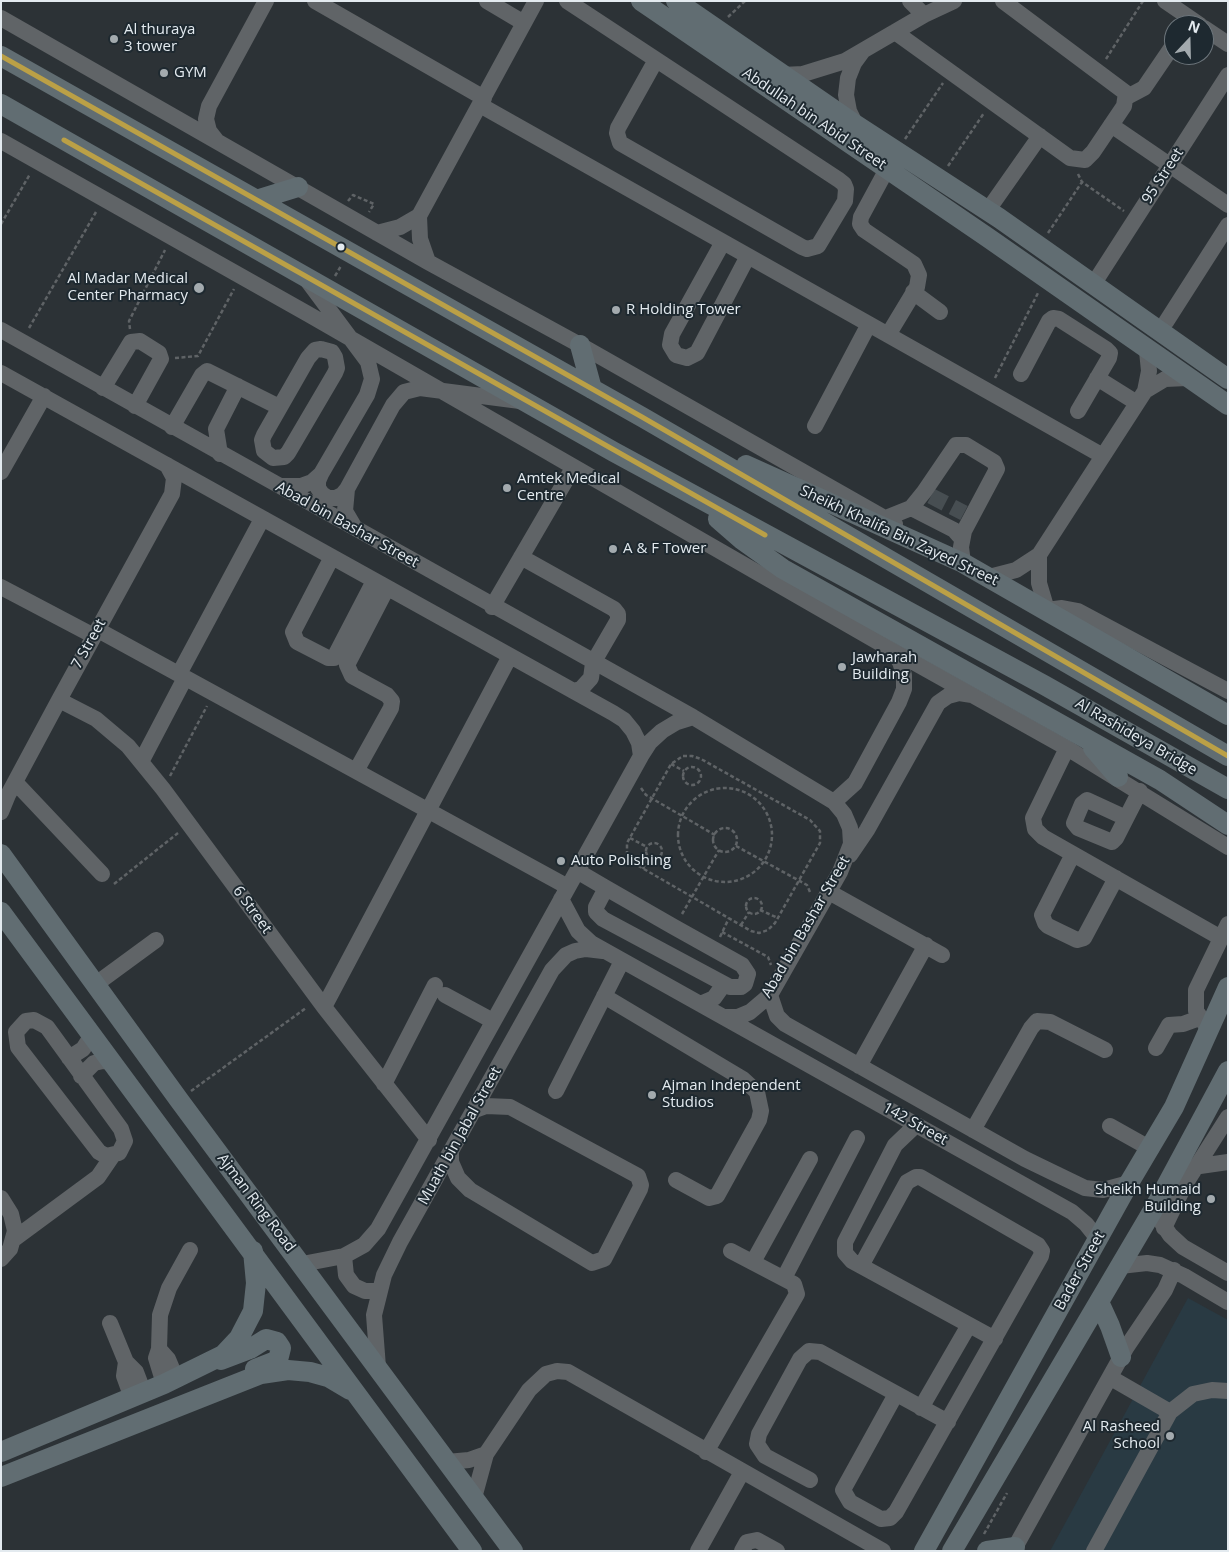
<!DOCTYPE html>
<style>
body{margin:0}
#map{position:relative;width:1229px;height:1552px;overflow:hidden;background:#2c3236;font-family:"Open Sans",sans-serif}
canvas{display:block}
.frame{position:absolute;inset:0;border:2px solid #e3eaef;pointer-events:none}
.north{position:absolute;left:1164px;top:15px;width:50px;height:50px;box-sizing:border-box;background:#1e2930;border:1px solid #6d767c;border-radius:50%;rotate:21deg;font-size:14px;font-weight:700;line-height:20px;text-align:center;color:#e3eaef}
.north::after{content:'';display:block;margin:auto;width:18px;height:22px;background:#a3aaae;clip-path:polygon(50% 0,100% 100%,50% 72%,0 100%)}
</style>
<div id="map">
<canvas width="1229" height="1552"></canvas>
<div class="frame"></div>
<div class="north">N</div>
</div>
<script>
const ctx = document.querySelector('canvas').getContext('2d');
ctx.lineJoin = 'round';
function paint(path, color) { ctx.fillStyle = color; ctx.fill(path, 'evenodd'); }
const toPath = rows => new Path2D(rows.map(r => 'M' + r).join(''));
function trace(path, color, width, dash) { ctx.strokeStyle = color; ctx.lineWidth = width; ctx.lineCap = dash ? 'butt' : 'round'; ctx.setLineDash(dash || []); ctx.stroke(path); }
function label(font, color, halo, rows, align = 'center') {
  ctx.font = font + ' "Open Sans",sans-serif'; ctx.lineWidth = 4; ctx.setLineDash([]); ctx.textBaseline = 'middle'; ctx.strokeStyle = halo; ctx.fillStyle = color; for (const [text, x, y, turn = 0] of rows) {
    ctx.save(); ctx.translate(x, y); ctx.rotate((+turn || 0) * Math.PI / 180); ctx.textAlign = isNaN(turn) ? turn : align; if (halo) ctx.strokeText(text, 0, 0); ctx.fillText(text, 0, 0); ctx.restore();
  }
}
const built = toPath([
 [1188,1298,1228,1320,1228,1551,1050,1551]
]);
const minorTunnel = toPath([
 [931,496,964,513]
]);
const path = toPath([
 [728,17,745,1],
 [1106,59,1143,1],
 [905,139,943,83],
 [948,166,984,113],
 [1078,174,1082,182,1124,211],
 [348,201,353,195,374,204,369,212],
 [1,224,30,174],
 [1048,233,1082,182],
 [335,276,341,266],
 [29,328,96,212],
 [130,329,129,321,165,250],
 [175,358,198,356,234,289],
 [995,378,1038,293],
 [683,756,692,756,701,759,810,820,820,831,820,843,775,923,768,930,759,933,751,931,637,865,627,855,627,843,671,764,683,756],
 [671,764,684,771],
 '683 776a9 9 0 1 1 18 0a9 9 0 1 1-18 0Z',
 [170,776,207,706],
 [641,788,646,795,715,835],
 '678 835a47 47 0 1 1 94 0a47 47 0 1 1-94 0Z',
 '713 840a12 12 0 1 1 24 0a12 12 0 1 1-24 0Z',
 [630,838,647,847],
 '646 851a8 8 0 1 1 16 0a8 8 0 1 1-16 0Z',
 [736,846,807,885,810,892],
 [643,869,648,857],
 [114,884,178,833],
 '746 906a8 8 0 1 1 16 0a8 8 0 1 1-16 0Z',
 [760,910,778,918],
 [682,914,719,850],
 [741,925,749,912],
 [722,932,768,957,771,965],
 [720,937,729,918],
 [191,1091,306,1008],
 [984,1534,1007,1493]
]);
const minor = toPath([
 [315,1,484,98],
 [487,1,524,23],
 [567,1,839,180,844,184,846,189,845,201,818,246,807,249,802,247,620,143,617,133,618,128,656,60],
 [910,1,924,15],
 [1165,1,1200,25],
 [1,18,428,262,580,345,895,524],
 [1204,28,1228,44],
 [895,32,1070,158,1085,160,1093,152,1124,106,1126,93,1003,1],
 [782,75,803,74,845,61,924,15,954,1],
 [1127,97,1144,88,1174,44],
 [480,105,1103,456],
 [856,125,849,111,846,95,848,78,854,63,862,52],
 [1111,125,1228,205],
 [216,140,209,131,206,119,209,106,266,1],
 [1,141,308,314,892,650,1067,748,1228,847],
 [887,169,861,217,860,224,864,230,914,264,919,275,917,287,888,335],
 [988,210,1040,136],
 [419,216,420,239,428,262],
 [377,233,400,227,419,216,536,1],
 [723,242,672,334,670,345,676,355,687,358,697,353,748,256],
 [1098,277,1228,75],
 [913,292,940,312],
 [1166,322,1228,225],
 [1,330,693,717,834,802,844,814,850,828,851,844,840,872,770,995,750,1012,738,1017,725,1017],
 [321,349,332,352,335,357,337,368,335,373,288,453,284,457,273,458,264,451,262,440,264,435,308,358,315,350,321,349],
 [1,373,613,713,624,720,633,731,639,743,641,756],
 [1021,374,1049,321,1053,318,1059,319,1106,349,1110,353,1109,358,1078,411],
 [1097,378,1137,403],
 [103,388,131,342,140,341,159,353,161,359,135,406],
 [1145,391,1165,379,1187,378],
 [815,426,869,324],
 [172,427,202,375,207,371,279,407],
 [220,454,216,429,238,386],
 [1,472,44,396],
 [321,474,318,481,318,488,322,494,328,498,336,498,342,495,347,489],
 [281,486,301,486,312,482,321,474,367,395,372,379,368,362,307,280],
 [911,508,954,530,962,539],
 [886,518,911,508,924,492,956,445,966,445,994,462,997,469,964,531,961,547,963,563],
 [355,528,345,511,347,489,393,405,404,392,420,388,520,401],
 [1039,555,1039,583,1047,610,1062,608,1078,611,1228,691],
 [332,557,293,632,297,642,328,658,334,658,374,581],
 [521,557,614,609,618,614,618,620,593,663,591,678,581,689,573,691],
 [989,577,1016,570,1039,555,1145,391,1149,371,1147,351],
 [1,587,94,636],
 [492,607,573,468],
 [98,630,568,887],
 [179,674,262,519],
 [59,700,96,719,128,746,163,789,324,1007,429,1140],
 [1067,748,1033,818,1035,829,1043,837,1221,938],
 [141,762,185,678],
 [356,771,391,708,392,701,387,695,352,676,347,665,387,588],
 [15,782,102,874],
 [834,802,855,783,899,702,904,689,904,675,900,662,892,650],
 [1,812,8,795,59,700,172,494,174,478,167,465],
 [1126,818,1087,800,1082,804,1074,823,1078,828,1112,842,1116,838,1140,791],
 [1073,854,1042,915,1045,923,1048,926,1077,940,1084,938,1116,878],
 [850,855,867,830,938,703,948,696,959,693,972,695],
 [577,871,606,888,674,927,742,965,748,974,745,984,741,987,730,987,603,919,596,912,596,907,606,888],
 [829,892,942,955],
 [561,899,578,931,591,943,1072,1212,1086,1224,1098,1239],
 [96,984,156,940],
 [445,995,493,1021],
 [770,995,777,1016,785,1024,1025,1159,1085,1188,1103,1190,1129,1183],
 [604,996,743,1079,757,1092,761,1111,759,1120,717,1196,709,1198,676,1180],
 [700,1004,714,998,724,984],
 [324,1007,510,656],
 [34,1020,47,1027,121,1129,125,1141,119,1153,106,1156,99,1152,18,1047,16,1032,26,1021,34,1020],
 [1209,1030,1196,1011,1196,990,1228,924],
 [1156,1048,1169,1025,1183,1024,1194,1020,1199,1015],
 [69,1058,83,1049,92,1035],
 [859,1066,926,945],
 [81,1076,94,1063,103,1061,112,1062],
 [384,1084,435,985],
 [556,1091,622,961],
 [916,1125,895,1145,845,1242,845,1253,852,1261,995,1339],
 [1110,1126,1151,1149],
 [973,1130,1031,1028,1037,1021,1050,1022,1105,1050],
 [451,1153,451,1162,458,1178,470,1190,592,1263,604,1259,640,1189,641,1185,638,1176,510,1107,486,1106,475,1110],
 [1193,1167,1228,1162],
 [1,1198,11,1214,15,1231,10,1249,1,1259],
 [1160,1220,1170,1235,1183,1247,1228,1273],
 [1164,1228,1184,1186,1228,1117],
 [14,1239,98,1177,113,1155],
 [344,1256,346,1275,354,1286,365,1291,379,1291],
 [753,1262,810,1159],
 [302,1264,344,1256,364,1245,378,1229,641,756,650,742,662,731,677,722,693,717],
 [861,1266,907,1182,916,1177,920,1177,1038,1245,1042,1251,1041,1256,896,1512,890,1518,881,1519,850,1502,843,1490,896,1394],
 [1120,1266,1147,1263,1160,1265,1184,1276,1228,1302],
 [784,1278,857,1138],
 [110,1323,126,1362,136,1372,144,1393],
 [159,1349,168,1359,176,1378],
 [126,1362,124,1376,132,1398],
 [378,1367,374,1315,384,1275,400,1242,552,970,566,955,575,951,586,949,603,951],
 [1111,1378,1170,1412],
 [164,1384,156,1358,159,1349,160,1315,169,1288,190,1250],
 [921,1408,969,1325],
 [706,1452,797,1294,794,1284,731,1251],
 [447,1462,469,1460,486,1454],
 [810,1480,765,1456,757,1444,759,1434,800,1359,809,1351,820,1352,948,1422],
 [474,1498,486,1454,529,1390,546,1374,557,1371,568,1372,883,1551],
 [698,1551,742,1472],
 [742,1551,747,1542,757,1540,777,1551],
 [1013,1551,1126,1348,1165,1290,1174,1270],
 [1094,1551,1170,1412,1193,1394,1212,1390,1228,1391]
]);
const major = toPath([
 [641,1,987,237,1228,405],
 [676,1,856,125,999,218,1228,379],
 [1,56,642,417,1228,756],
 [1,104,614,452,1044,685,1228,789],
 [256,200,298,187],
 [580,345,592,389],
 [746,465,963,563,1228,715],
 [718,519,741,539,783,569,1160,780,1228,825],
 [1093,748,1118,777],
 [1,854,179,1100,513,1551],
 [1,912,472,1551],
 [1099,1302,1110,1326,1121,1357],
 [221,1360,250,1349,266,1339,277,1342,281,1348,278,1360,255,1369],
 [1,1452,164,1384,223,1355,239,1338,253,1311,256,1283,253,1251],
 [1,1477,261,1374,288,1370,310,1372,328,1377,350,1390],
 [924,1551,1129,1183,1174,1107,1228,987],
 [952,1551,1156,1205,1228,1071],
 [987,1551,1015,1547]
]);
const bus1 = toPath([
 [1,56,642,417,1228,756],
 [64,140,765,535]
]);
const markers = [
 [114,39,5,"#a3aaae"],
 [164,73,5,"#a3aaae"],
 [341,247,4.5,"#e3eaef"],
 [199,288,6,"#a3aaae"],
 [616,310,5,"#a3aaae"],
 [507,488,5,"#a3aaae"],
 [613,549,5,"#a3aaae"],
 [842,667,5,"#a3aaae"],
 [561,861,5,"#a3aaae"],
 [652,1095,5,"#a3aaae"],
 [1211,1199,5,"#a3aaae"],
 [1170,1436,5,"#a3aaae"]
];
const poiNames = [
 ["Al thuraya",124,30],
 ["3 tower",124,47],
 ["GYM",174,73],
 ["Al Madar Medical",188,279,"right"],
 ["Center Pharmacy",188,296,"right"],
 ["R Holding Tower",626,310],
 ["Amtek Medical",517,479],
 ["Centre",517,496],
 ["A & F Tower",623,549],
 ["Jawharah",852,658],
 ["Building",852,675],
 ["Auto Polishing",571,861],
 ["Ajman Independent",662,1086],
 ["Studios",662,1103],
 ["Sheikh Humaid",1201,1190,"right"],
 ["Building",1201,1207,"right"],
 ["Al Rasheed",1160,1427,"right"],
 ["School",1160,1444,"right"]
];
const streetNames = [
 ["Abdullah bin Abid Street",814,119,34],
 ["95 Street",1163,176,-57],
 ["Abad bin Bashar Street",347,525,29],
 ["Sheikh Khalifa Bin Zayed Street",899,536,25],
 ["7 Street",89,644,-61],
 ["Al Rashideya Bridge",1136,737,30],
 ["6 Street",252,910,54],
 ["Abad bin Bashar Street",806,927,-60],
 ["142 Street",915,1124,29],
 ["Muath bin Jabal Street",460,1136,-61],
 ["Ajman Ring Road",256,1203,53],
 ["Bader Street",1080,1271,-61]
];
paint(built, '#293a43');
trace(minorTunnel, '#474e52', 16, [16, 8]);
trace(path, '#5f6366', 2.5, [4, 2.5]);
trace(minor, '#606467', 16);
trace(major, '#616d72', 20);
trace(bus1, '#bba046', 5);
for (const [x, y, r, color] of markers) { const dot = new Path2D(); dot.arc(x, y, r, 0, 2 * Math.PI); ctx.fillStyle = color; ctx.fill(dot); trace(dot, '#1e2930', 2); }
label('15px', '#e3eaef', '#1e2930', poiNames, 'left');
label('15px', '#e3eaef', '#1e2930', streetNames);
</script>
